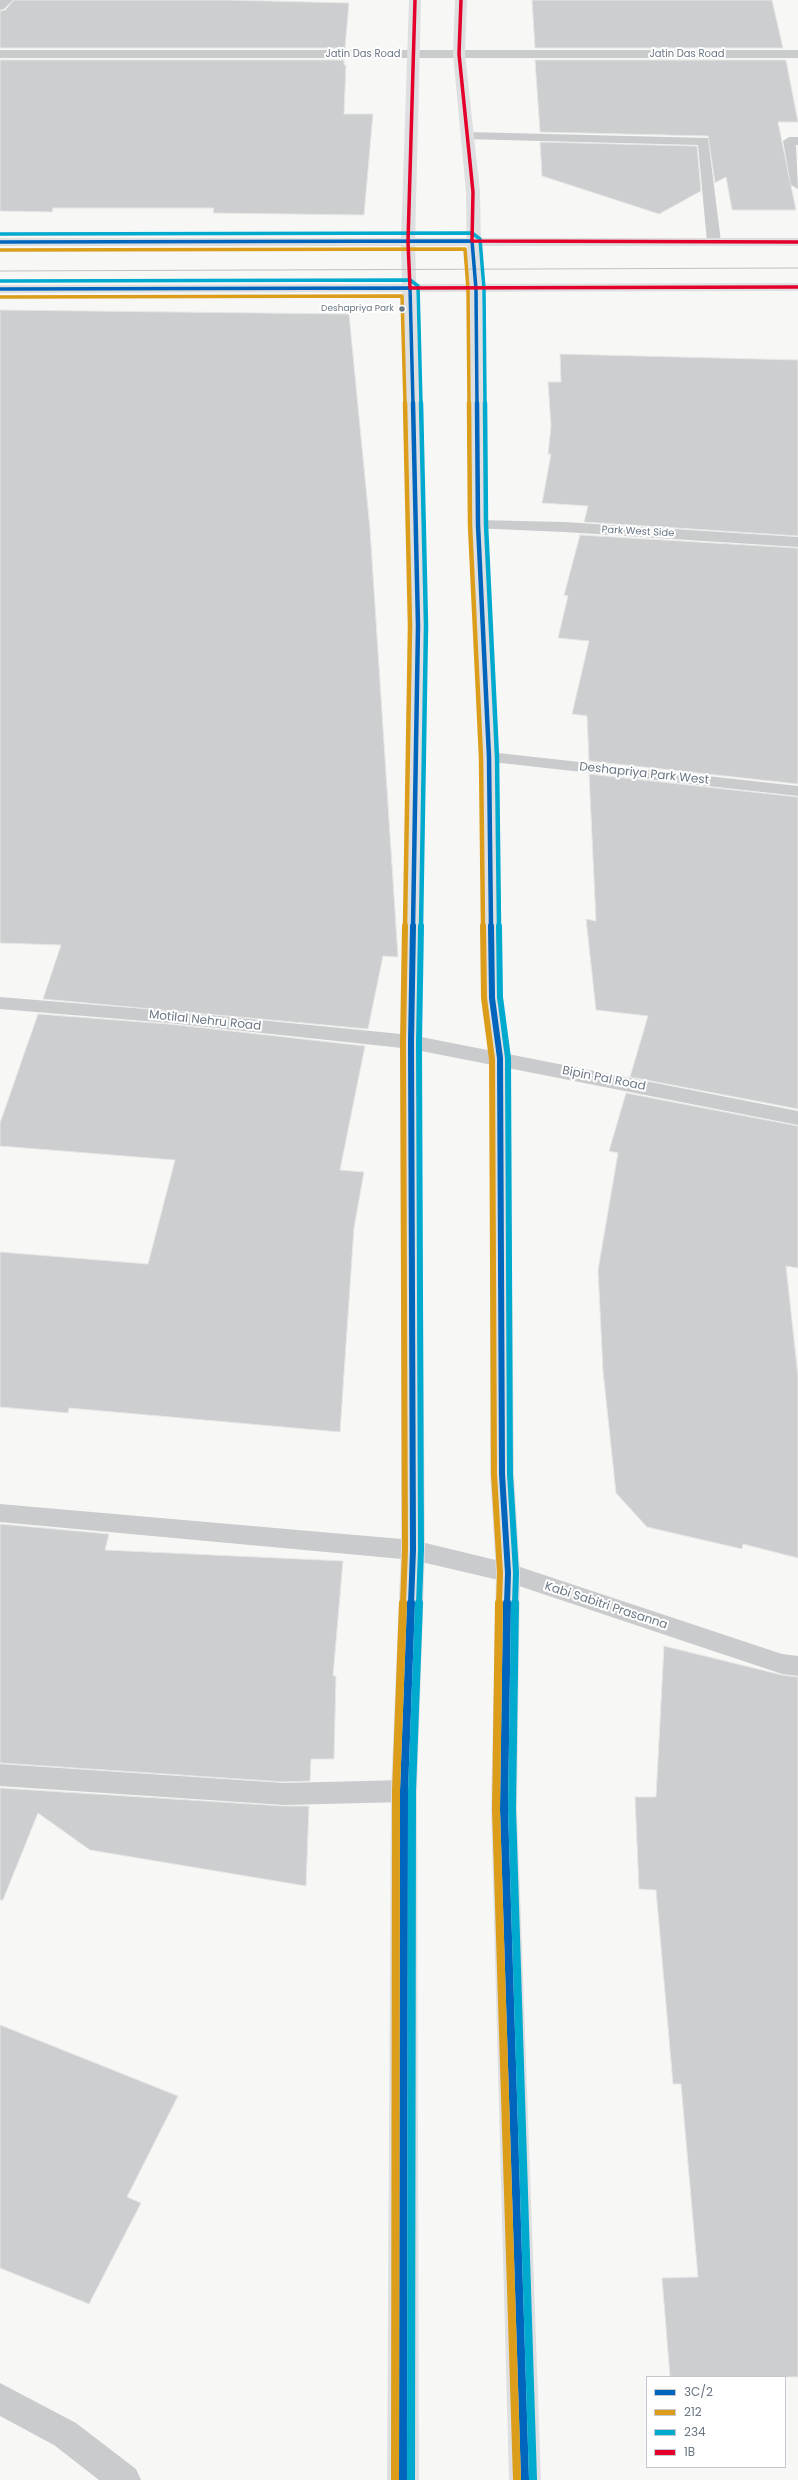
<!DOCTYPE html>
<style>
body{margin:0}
#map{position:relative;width:798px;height:2480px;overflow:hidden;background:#f7f7f6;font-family:Poppins,sans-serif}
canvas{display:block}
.legend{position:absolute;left:646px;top:2376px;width:140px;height:92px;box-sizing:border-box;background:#fff;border:1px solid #c3c9ce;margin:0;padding:5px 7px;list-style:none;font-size:12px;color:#6a7784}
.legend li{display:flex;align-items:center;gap:8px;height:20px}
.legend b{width:20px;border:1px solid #c3c9ce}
</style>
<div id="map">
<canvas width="798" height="2480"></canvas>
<ul class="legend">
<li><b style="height:5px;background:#0065bd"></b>3C/2</li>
<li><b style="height:5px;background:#db9d1a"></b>212</li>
<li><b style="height:5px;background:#00a9ce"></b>234</li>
<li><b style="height:5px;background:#e4002b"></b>1B</li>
</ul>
</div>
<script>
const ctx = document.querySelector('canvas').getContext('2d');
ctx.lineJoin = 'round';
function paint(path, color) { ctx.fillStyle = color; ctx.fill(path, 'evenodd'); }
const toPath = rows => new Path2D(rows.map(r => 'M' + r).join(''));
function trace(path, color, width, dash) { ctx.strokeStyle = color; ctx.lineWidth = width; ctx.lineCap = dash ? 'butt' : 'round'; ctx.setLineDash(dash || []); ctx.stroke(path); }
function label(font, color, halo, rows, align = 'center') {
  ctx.font = font + ' Poppins,sans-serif'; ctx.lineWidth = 4; ctx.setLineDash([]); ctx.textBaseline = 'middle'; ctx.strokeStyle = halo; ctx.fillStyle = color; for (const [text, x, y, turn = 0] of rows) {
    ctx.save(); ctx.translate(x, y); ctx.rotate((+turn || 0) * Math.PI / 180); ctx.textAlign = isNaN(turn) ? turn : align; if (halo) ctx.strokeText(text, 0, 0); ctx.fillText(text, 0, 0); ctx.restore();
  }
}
const building = toPath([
 [14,0,228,0,349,3,345,48,0,48,0,11,5,10,14,0],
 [532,0,772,0,783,48,535,48,532,0],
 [0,60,344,60,344,65,346,65,344,114,373,114,364,215,213,213,214,208,53,208,52,212,0,211,0,60],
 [535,60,786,60,798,122,778,122,796,210,732,210,726,177,715,183,708,136,540,132,535,60],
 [540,142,697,146,701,191,659,214,542,176,540,142],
 [0,310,349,314,370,529,398,957,383,956,368,1029,43,999,61,945,0,943,0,310],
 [560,354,798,360,798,536,584,522,588,506,542,503,551,454,548,454,551,426,548,382,561,382,560,354],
 [580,535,798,548,798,784,589,761,587,716,572,714,589,641,558,638,568,596,564,595,580,535],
 [589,774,798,797,798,1109,630,1077,648,1016,596,1010,586,919,596,921,589,774],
 [38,1014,169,1024,365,1046,340,1170,364,1172,354,1228,340,1432,69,1408,68,1413,0,1407,0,1252,148,1264,175,1160,0,1146,0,1123,38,1014],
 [626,1093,798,1126,798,1268,786,1266,798,1376,798,1558,743,1544,742,1549,647,1527,616,1493,603,1371,598,1270,618,1153,609,1151,626,1093],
 [0,1524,109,1534,105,1550,343,1561,333,1676,336,1676,334,1759,311,1759,310,1781,284,1782,0,1763,0,1524],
 [664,1646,782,1675,798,1677,798,2377,670,2377,662,2278,698,2277,681,2084,673,2084,656,1890,639,1889,635,1797,656,1797,664,1646],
 [0,1788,284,1806,309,1806,306,1886,90,1850,38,1813,3,1900,0,1900,0,1788],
 [0,2025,178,2096,127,2197,141,2203,89,2304,0,2268,0,2025]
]);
const service = toPath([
 [468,132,708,138,721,242,714,246,707,242,698,145,464,139,462,136,468,132],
 [789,137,798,137,798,145,796,145,798,189,791,185,783,141,789,137]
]);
const minor = toPath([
 [0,0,13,0,4,9,0,10,0,0],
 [0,50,798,50,798,58,0,58,0,50],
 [478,520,564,522,798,537,798,547,564,532,472,528,470,525,478,520],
 [489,752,798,786,798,796,483,761,480,757,483,753,489,752],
 [0,997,169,1011,411,1035,798,1111,798,1125,411,1049,169,1023,0,1009,0,997],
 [0,1504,413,1540,508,1563,782,1654,798,1656,798,1676,782,1674,507,1582,413,1560,0,1522,0,1504],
 [0,1764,284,1783,404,1780,413,1783,417,1791,413,1799,404,1802,284,1805,0,1786,0,1764],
 [0,2383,76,2423,136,2469,141,2480,99,2480,54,2445,0,2416,0,2383]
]);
const secondary = toPath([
 [409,0,421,0,415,242,426,626,421,1042,425,1550,417,1791,419,2480,387,2480,391,1791,401,1550,401,1042,410,626,401,242,409,0],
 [455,0,467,0,465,54,480,192,486,525,498,757,502,998,510,1058,514,1474,520,1573,517,1809,541,2480,509,2480,491,1809,496,1573,490,1474,490,1058,482,998,480,757,470,525,466,192,453,54,455,0]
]);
const primary = toPath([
 [0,238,798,238,798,246,0,246,0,238],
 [798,283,798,291,0,293,0,285,798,283]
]);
const tram = toPath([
 [0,271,798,268]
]);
const bus1Far3 = toPath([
 [0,242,472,241,476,289,477,404],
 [0,289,410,288,413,404]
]);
const bus1Far2 = toPath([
 [413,403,418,626,413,927],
 [477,403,478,525,489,757,491,927]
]);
const bus1Far1 = toPath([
 [491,926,492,998,500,1058,502,1474,508,1573,507,1604],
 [411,1604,413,1550,411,1042,413,926]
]);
const bus1 = toPath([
 [507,1603,504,1809,525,2480],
 [403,2480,404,1791,411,1603]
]);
const bus2Far3 = toPath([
 [0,250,465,249,468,289,469,404],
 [0,297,402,296,405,404]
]);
const bus2Far2 = toPath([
 [405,403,410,626,405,927],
 [469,403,470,525,481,757,483,927]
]);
const bus2Far1 = toPath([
 [483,926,484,998,492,1059,494,1474,500,1573,499,1604],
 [403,1604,405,1550,403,1042,405,926]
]);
const bus2 = toPath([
 [499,1603,496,1809,517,2480],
 [395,2480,396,1791,403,1603]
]);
const bus3Far3 = toPath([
 [0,234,472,233,480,239,484,289,485,404],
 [0,281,410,280,418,286,421,404]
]);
const bus3Far2 = toPath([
 [421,403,426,626,421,927],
 [485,403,486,525,497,757,499,927]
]);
const bus3Far1 = toPath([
 [499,926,500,997,508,1058,510,1474,516,1573,515,1604],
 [419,1604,421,1550,419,1042,421,926]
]);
const bus3 = toPath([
 [515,1603,512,1809,533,2480],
 [411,2480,412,1791,419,1603]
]);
const bus4 = toPath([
 [415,0,408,242,410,288,798,287],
 [461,0,459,54,473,192,472,241,798,242]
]);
const markers = [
 [402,309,3.5,"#6a7784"]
];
const farBusnames = [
 ["Deshapriya Park",394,309]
];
const farStreetnames = [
 ["Jatin Das Road",363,54],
 ["Jatin Das Road",687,54],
 ["Park West Side",638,532,3]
];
const streetNames = [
 ["Deshapriya Park West",644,774,6],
 ["Motilal Nehru Road",205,1021,6],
 ["Bipin Pal Road",604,1079,11],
 ["Kabi Sabitri Prasanna",606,1606,18]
];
paint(building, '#cdcecf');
trace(building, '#e6e6e6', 1);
paint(service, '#cacbcc');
paint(minor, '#cacbcc');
paint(secondary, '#dedfe0');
paint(primary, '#dedfe0');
trace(tram, '#c1c1c3', 1);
trace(bus1Far3, '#0065bd', 3.5);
trace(bus1Far2, '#0065bd', 4.5);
trace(bus1Far1, '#0065bd', 6);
trace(bus1, '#0065bd', 8);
trace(bus2Far3, '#db9d1a', 3.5);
trace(bus2Far2, '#db9d1a', 4.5);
trace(bus2Far1, '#db9d1a', 6);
trace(bus2, '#db9d1a', 8);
trace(bus3Far3, '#00a9ce', 3.5);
trace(bus3Far2, '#00a9ce', 4.5);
trace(bus3Far1, '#00a9ce', 6);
trace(bus3, '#00a9ce', 8);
trace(bus4, '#e4002b', 3.5);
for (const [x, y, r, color] of markers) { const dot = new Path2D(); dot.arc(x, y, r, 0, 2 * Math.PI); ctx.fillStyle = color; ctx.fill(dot); trace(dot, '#fff', 1.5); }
label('9px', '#6a7784', '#fff', farBusnames, 'right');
label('10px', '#6a7784', '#fff', farStreetnames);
label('12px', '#6a7784', '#fff', streetNames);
</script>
